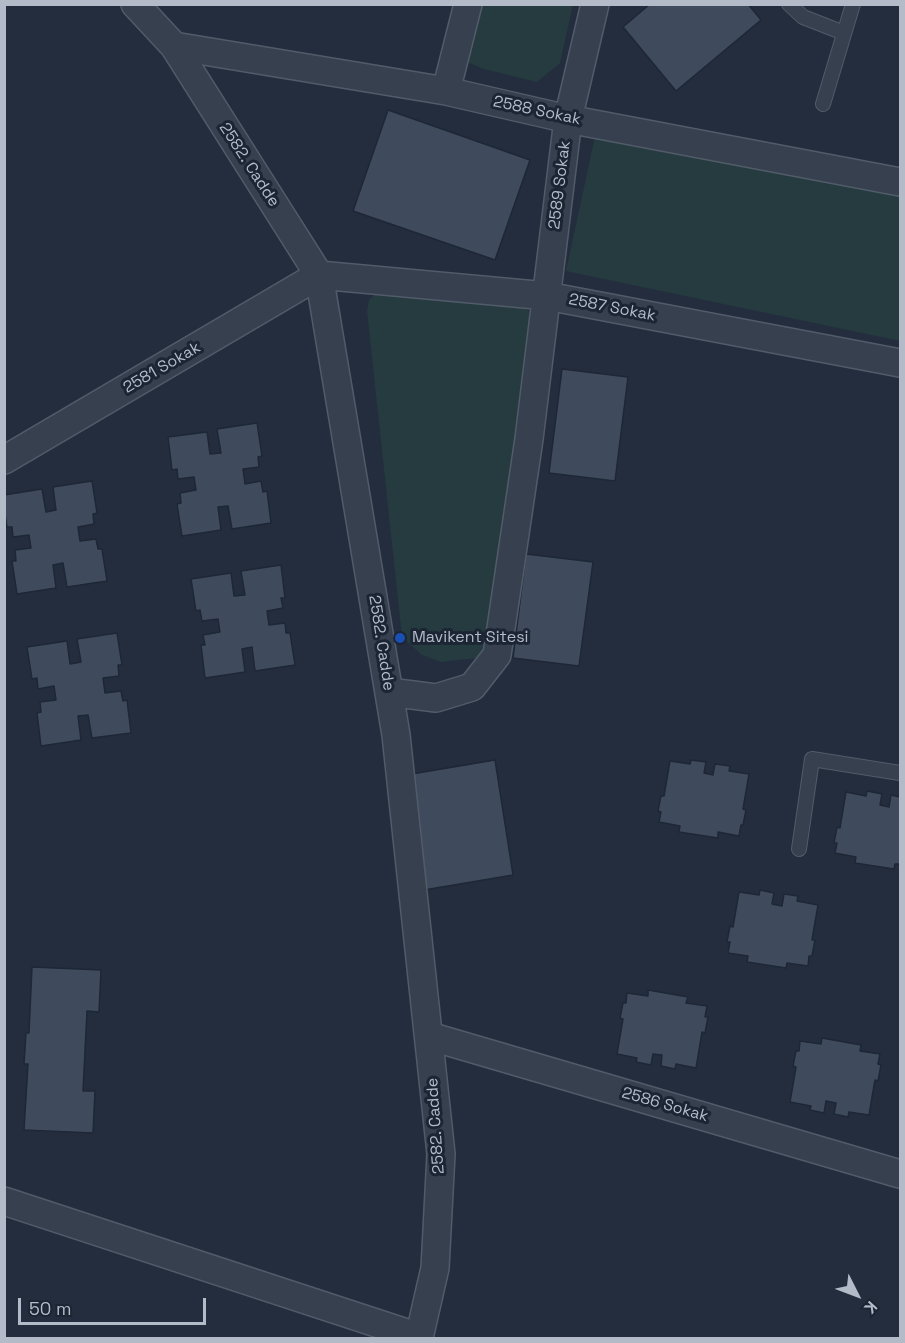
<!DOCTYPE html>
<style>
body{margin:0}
#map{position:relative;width:905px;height:1343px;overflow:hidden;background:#232d3e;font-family:"Space Grotesk",sans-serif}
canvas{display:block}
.frame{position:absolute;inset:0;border:6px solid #b3bbc9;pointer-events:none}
.north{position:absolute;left:827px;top:1265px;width:60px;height:60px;-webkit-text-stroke:4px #1c2533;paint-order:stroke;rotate:132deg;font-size:16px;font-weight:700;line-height:24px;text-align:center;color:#b3bbc9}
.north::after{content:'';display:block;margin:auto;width:21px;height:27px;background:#b3bbc9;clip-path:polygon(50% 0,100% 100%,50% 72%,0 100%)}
.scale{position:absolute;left:18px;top:1298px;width:188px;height:27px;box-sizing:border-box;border:3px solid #b3bbc9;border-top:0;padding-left:8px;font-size:18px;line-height:21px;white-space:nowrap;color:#b3bbc9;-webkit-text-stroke:4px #1c2533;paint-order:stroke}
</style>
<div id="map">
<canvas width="905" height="1343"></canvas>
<div class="frame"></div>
<div class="north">K</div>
<div class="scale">50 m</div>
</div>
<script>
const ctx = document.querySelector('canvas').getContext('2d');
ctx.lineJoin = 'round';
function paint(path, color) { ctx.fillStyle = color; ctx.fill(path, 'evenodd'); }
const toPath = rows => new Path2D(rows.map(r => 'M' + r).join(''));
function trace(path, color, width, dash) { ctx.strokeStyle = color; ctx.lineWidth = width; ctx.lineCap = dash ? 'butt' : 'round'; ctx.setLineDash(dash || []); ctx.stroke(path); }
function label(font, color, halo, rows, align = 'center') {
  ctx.font = font + ' "Space Grotesk",sans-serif'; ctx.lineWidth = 6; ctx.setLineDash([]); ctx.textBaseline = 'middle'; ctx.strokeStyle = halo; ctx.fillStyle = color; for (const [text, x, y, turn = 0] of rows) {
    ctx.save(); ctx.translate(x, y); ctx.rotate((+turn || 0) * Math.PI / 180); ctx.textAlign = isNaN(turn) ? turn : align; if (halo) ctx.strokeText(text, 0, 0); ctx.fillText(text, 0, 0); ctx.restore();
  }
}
const green = toPath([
 [477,5,573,5,560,63,537,82,484,69,462,60],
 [597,127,900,191,900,341,566,271],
 [380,289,517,299,531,314,493,632,487,645,476,658,441,662,422,655,402,637,367,311,369,300]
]);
const building = toPath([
 [650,4,748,4,761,20,676,91,623,27,650,4],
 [388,110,530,160,495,260,353,211,388,110],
 [562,369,628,377,615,481,549,473,562,369],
 [257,423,262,456,258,457,259,467,243,469,245,484,261,481,263,492,267,491,271,523,232,529,228,506,218,507,221,530,182,536,177,504,181,503,180,493,196,490,194,477,178,479,177,469,172,470,168,437,207,432,210,454,221,453,217,429,257,423],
 [92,481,97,513,93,514,94,524,78,527,80,541,96,539,98,549,102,549,107,581,67,587,63,563,53,565,56,588,17,594,12,561,16,561,15,550,31,548,29,535,13,537,12,527,7,527,4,508,4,495,42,489,46,512,56,510,53,487,92,481],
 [526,554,593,562,579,666,513,658,526,554],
 [281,565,285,598,281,598,283,608,267,611,269,625,285,623,286,633,290,633,295,665,255,671,252,647,242,649,245,672,205,678,201,645,205,645,203,635,220,632,218,619,202,621,200,610,196,611,191,579,231,573,234,596,245,595,241,571,281,565],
 [117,633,122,665,118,665,119,676,103,678,105,693,121,691,123,701,127,700,131,733,92,738,88,715,78,716,81,740,41,746,37,713,41,712,40,702,56,700,54,686,38,689,37,678,32,679,27,647,67,641,70,664,81,662,77,639,117,633],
 [495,760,513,875,424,890,406,775,495,760],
 [691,760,706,762,704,773,713,775,715,764,730,766,729,771,749,774,743,809,746,810,743,825,741,825,739,836,718,832,718,838,679,832,680,826,659,822,661,812,658,811,661,796,664,796,670,761,690,764,691,760],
 [867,791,882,794,880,805,889,807,891,795,900,797,900,864,895,864,894,869,855,863,856,857,835,853,837,843,834,843,837,827,840,828,846,792,866,796,867,791],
 [760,890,774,893,772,904,782,906,784,894,798,896,797,901,818,905,812,940,815,940,812,956,809,956,808,966,787,963,786,968,747,962,748,956,728,953,730,942,727,942,730,926,733,927,739,892,759,895,760,890],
 [32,967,101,970,99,1012,87,1011,83,1091,95,1091,93,1133,24,1130,28,1064,24,1064,26,1033,29,1033,32,967],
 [648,990,688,997,686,1003,707,1006,705,1017,708,1017,705,1033,702,1032,696,1068,676,1064,675,1069,661,1066,662,1055,653,1054,651,1065,636,1062,637,1058,617,1054,623,1019,620,1018,623,1003,626,1003,627,993,648,996,648,990],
 [822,1038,861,1045,860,1051,880,1054,878,1064,881,1065,878,1081,875,1080,869,1115,849,1112,848,1117,834,1114,836,1103,826,1101,824,1113,810,1110,811,1106,790,1102,796,1067,793,1066,796,1051,799,1051,800,1041,821,1044,822,1038]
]);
const service = toPath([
 [789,4,803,17,844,33],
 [823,104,853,4],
 [799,849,812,759,900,773]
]);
const minor = toPath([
 [135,4,174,46,319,275,396,735,441,1154,435,1268,419,1338],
 [174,46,446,91,568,119,900,182],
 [446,91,468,4],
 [4,460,319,275,547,296,900,363],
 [389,692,436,698,472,687,497,655,529,439,568,119,595,4],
 [429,1036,900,1174],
 [4,1201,419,1337]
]);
const markers = [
 [400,638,6,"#1a4fb4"]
];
const streetNames = [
 ["2588 Sokak",537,111,12],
 ["2582. Cadde",249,165,57],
 ["2589 Sokak",560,185,-83],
 ["2587 Sokak",612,308,11],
 ["2581 Sokak",162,368,-30],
 ["2582. Cadde",381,643,81],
 ["2586 Sokak",665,1105,16],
 ["2582. Cadde",436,1126,-94]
];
const poiNames = [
 ["Mavikent Sitesi",412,638]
];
paint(green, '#253b3f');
paint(building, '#3f4b5d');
trace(building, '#1e2735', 1.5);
trace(service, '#525b69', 16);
trace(minor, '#525b69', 30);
trace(service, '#37404e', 14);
trace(minor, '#37404e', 27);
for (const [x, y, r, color] of markers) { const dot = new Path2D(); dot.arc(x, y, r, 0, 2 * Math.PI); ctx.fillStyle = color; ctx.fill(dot); trace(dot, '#1c2533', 2); }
label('16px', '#b3bbc9', '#1c2533', streetNames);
label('16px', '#b3bbc9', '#1c2533', poiNames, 'left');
</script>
